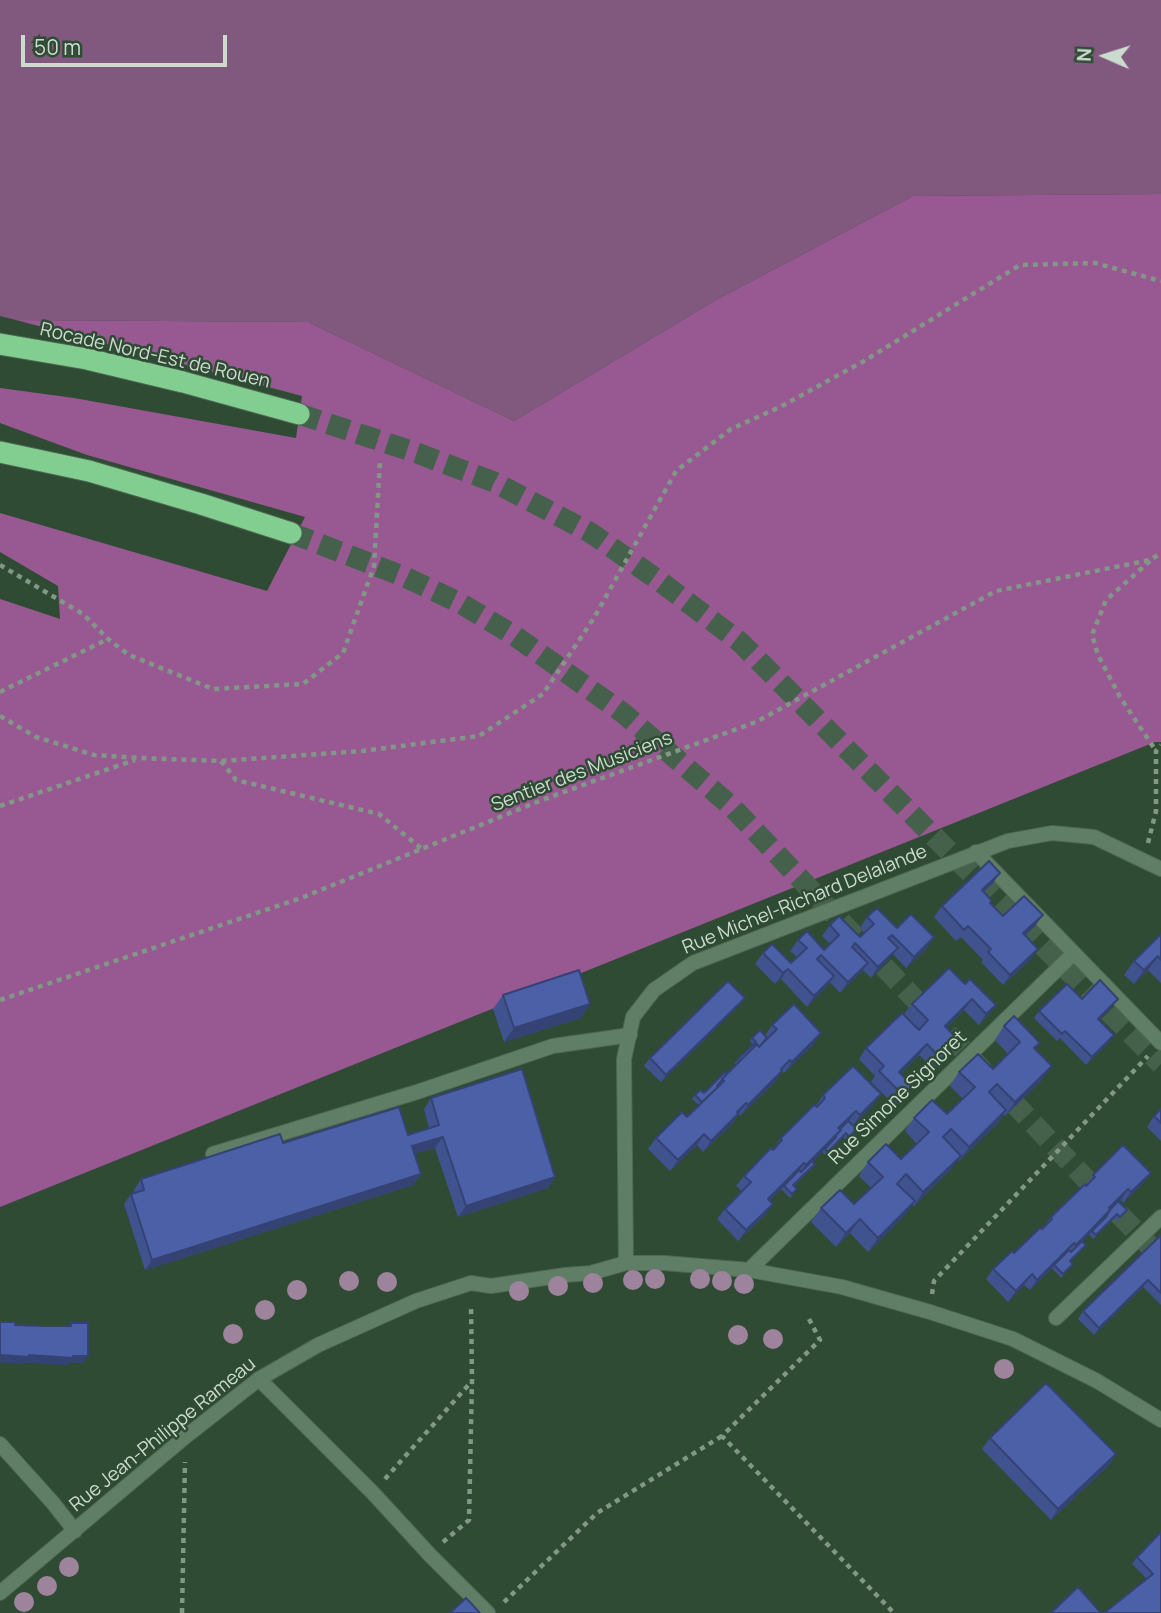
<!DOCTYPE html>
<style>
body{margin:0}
#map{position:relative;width:1161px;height:1613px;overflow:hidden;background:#2f4b34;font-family:Manrope,sans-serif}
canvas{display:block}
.north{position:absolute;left:1070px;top:21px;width:70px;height:70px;-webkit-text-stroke:5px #2f4b34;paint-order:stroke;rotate:273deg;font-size:19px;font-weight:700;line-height:28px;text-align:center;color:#cbdcce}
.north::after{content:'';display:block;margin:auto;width:24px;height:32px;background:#cbdcce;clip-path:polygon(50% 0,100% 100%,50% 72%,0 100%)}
.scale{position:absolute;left:21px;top:35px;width:206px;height:32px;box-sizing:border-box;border:4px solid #cbdcce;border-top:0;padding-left:9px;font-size:21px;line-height:24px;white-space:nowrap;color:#cbdcce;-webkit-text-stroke:5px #2f4b34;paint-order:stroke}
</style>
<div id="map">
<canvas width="1161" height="1613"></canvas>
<div class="north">N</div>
<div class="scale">50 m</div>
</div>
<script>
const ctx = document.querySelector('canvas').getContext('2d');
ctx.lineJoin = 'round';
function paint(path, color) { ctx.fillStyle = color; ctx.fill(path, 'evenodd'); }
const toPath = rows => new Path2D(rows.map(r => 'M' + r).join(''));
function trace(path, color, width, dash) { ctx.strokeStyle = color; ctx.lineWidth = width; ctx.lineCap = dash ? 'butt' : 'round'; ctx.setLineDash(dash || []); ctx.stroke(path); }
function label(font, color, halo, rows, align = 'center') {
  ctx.font = font + ' Manrope,sans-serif'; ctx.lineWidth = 5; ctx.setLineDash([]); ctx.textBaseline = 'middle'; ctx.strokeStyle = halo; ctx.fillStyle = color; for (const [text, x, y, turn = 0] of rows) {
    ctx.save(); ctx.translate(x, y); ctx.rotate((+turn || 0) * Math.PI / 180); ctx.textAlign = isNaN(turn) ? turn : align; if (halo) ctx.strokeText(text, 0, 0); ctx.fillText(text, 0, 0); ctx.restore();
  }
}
const green = toPath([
 [0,0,1161,0,1161,194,913,196,716,300,514,421,308,322,16,320,0,316]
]);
const forest = toPath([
 [1161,194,1161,742,1155,742,0,1207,0,599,60,619,58,586,0,552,0,513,267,591,305,517,87,455,0,423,0,388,74,398,296,438,302,396,16,320,308,322,514,421,716,300,913,196]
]);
const highwayTunnel = toPath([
 [299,414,417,453,494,482,591,533,661,582,740,642,1161,1064],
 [291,533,405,577,460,603,515,636,623,713,731,806,1161,1258]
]);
const path = toPath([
 [1150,561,1106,600,1092,635,1098,655,1120,697,1156,751],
 [0,565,83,614,108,639,129,655,213,689,303,684,343,653,374,566,380,461],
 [0,692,108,639],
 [0,716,36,737,94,755,139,758,221,761,362,751,479,736,543,694,594,618,676,471,731,429,780,407,864,361,1020,265,1095,263,1161,281],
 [221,761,236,780,379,814,422,849],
 [0,806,135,760],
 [1148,843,1156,811,1156,751,1161,745],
 [0,1000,301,898,542,800,756,722,996,591,1150,560,1161,553],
 [932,1294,934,1281,1148,1056],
 [809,1319,820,1340,722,1436,894,1613],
 [385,1479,472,1381],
 [443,1542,469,1520,472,1380,471,1305],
 [504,1602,597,1513,722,1436],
 [182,1613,185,1462]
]);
const lane = toPath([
 [213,1154,417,1092,553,1046,630,1035],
 [259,1379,373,1493,429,1554,488,1613],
 [0,1444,53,1503,75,1531]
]);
const street = toPath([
 [976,852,1161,1043],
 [626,1263,624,1059,633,1017,654,990,693,963,1008,841,1052,833,1094,837,1161,869],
 [749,1270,1074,953],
 [1056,1318,1161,1217],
 [0,1593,185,1437,259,1379,318,1345,416,1301,471,1283,491,1286,565,1275,591,1273,626,1263,664,1263,749,1270,842,1287,930,1312,1013,1339,1097,1381,1161,1420]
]);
const highway = toPath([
 [0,344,87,359,183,382,299,414],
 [0,452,89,471,201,504,291,533]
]);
const trees = [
 [655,1279],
 [700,1279],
 [633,1280],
 [349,1281],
 [722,1281],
 [387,1282],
 [593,1283],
 [744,1284],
 [558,1286],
 [297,1290],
 [519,1291],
 [265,1310],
 [233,1334],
 [738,1335],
 [773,1339],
 [1004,1369],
 [69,1567],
 [47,1586],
 [24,1602]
];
const wall = toPath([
 [993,883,984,892,991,903,1003,916,1035,926,1025,935,1031,959,1003,985,981,962,983,960,961,937,956,941,934,917,942,906],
 [867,917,897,928,934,937,927,948,906,968,893,954,871,978,863,970,840,993,830,982,826,987,807,1007,781,979,775,984,755,964,763,953,791,963,797,957,790,951,798,940,824,950,830,944,822,936,830,925,860,937,865,933,860,928],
 [1161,937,1161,983,1148,970,1134,984,1124,975,1134,961],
 [965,984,996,1005,988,1015,979,1025,964,1010,946,1028,959,1041,951,1052,934,1069,919,1055,900,1074,905,1097,895,1106,871,1082,875,1076,859,1059,866,1048,919,1029,904,1014,912,1004],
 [503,995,581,1018,504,1042,493,1009],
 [1082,999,1113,1006,1099,1020,1109,1042,1086,1065,1060,1038,1057,1041,1034,1018,1039,1011],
 [740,1005,661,1082,644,1066,650,1058],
 [772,1025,814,1044,784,1073,782,1071,775,1082,740,1116,739,1114,738,1115,731,1125,703,1152,697,1145,670,1171,648,1149,656,1138,687,1117,699,1105,692,1099,695,1095,704,1093,727,1073,736,1065,735,1063,738,1059,753,1045,750,1041,752,1038,765,1036],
 [1004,1026,1035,1049,1042,1080,1005,1116,1004,1114,997,1124,959,1161,958,1159,951,1169,914,1206,912,1205,905,1215,868,1252,850,1233,836,1247,811,1222,821,1208,854,1204,871,1188,859,1176,868,1162,901,1159,917,1144,905,1131,914,1118,947,1114,963,1099,950,1086,959,1072,993,1069,1008,1054,995,1040],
 [881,1094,873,1105,853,1125,855,1133,847,1140,843,1137,825,1155,822,1152,813,1161,815,1164,813,1167,794,1186,797,1189,790,1198,781,1189,769,1201,773,1204,765,1215,738,1241,717,1219,725,1209,742,1191,736,1186,744,1176,773,1150,780,1139,816,1106,823,1095],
 [431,1098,555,1177,548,1188,458,1217,435,1148,414,1154,421,1174,413,1185,145,1270,124,1204,131,1194,135,1193,134,1190,141,1179,283,1143,408,1135,429,1128,424,1109],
 [1161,1109,1161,1141,1147,1127,1154,1116],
 [1151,1173,1143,1183,1123,1203,1121,1200,1119,1202,1127,1210,1124,1214,1118,1221,1115,1218,1093,1239,1089,1234,1082,1242,1086,1245,1070,1262,1073,1264,1061,1278,1052,1268,1030,1290,1024,1285,1008,1302,986,1279,993,1269,1014,1253,1042,1229,1050,1218,1086,1185,1093,1175],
 [1161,1235,1161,1305,1143,1287,1094,1335,1078,1319,1083,1311],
 [990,1438,1116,1454,1109,1465,1051,1520,982,1449],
 [1161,1532,1161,1613,1147,1579,1132,1564,1137,1557]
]);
const shadedWall = toPath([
 [1000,873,993,883,974,901,982,890],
 [1043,915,1035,926,1016,944,1023,933],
 [934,937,927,948,906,968,914,957],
 [898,948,890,958,871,978,878,967],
 [1038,949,1031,959,1003,985,1010,975],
 [1158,956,1148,970,1134,984,1144,970],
 [868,963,860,973,840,993,848,982],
 [788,969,781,979,775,984,783,973],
 [834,976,826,987,807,1007,814,996],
 [745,998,740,1005,661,1082,666,1075],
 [972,999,964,1010,937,1037,945,1026],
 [1118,999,1113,1006,1093,1026,1098,1019],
 [590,1004,581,1018,504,1042,514,1028],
 [996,1005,988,1015,979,1025,986,1014],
 [821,1033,814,1044,784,1073,792,1062],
 [1114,1035,1109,1042,1086,1065,1092,1057],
 [959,1041,951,1052,934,1069,941,1059],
 [927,1044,919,1055,891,1083,899,1072],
 [1052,1066,1042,1080,1005,1116,1015,1102],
 [782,1071,775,1082,740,1116,748,1105],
 [913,1086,905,1097,895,1106,903,1095],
 [881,1094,873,1105,853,1126,860,1115],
 [746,1103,731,1125,703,1152,711,1141],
 [1006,1110,997,1124,959,1161,969,1147],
 [856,1111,849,1121,834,1136,838,1128],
 [841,1130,833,1141,825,1149,799,1176,806,1165],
 [704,1134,697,1145,670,1171,678,1160],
 [443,1137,435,1148,404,1157,412,1146],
 [961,1156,951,1169,914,1206,923,1192],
 [804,1163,796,1174,760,1210,768,1199],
 [1151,1173,1143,1183,1123,1203,1131,1192],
 [421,1174,413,1185,145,1270,152,1260],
 [555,1177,548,1188,458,1217,466,1206],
 [1128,1189,1121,1200,1104,1216,1109,1208],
 [915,1201,905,1215,868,1252,878,1238],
 [773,1204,765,1215,738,1241,746,1230],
 [1110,1210,1103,1221,1068,1255,1076,1245],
 [860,1219,850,1233,836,1247,846,1233],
 [1074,1243,1066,1254,1030,1290,1037,1280],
 [1032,1274,1024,1285,1008,1302,1016,1291],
 [1148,1280,1143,1287,1094,1335,1099,1328],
 [0,1355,29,1355,88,1356,83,1363,69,1363,68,1365,25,1363,24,1364,0,1363],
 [1116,1454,1109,1465,1051,1520,1058,1509]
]);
const building = toPath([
 [989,861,1000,873,982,890,992,901,990,903,1003,916,1024,896,1043,915,1023,933,1038,949,1010,975,988,952,991,949,968,926,964,930,942,906,989,861],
 [877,908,897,928,911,914,934,937,914,957,892,935,888,938,898,948,878,967,855,943,852,947,868,963,848,982,821,955,817,959,834,976,814,996,788,969,783,973,763,953,772,944,791,963,807,948,798,940,807,931,824,950,839,935,830,925,839,916,860,937,874,924,867,917,877,908],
 [1160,935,1161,937,1161,960,1158,956,1144,970,1134,961,1160,935],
 [949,968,965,984,970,979,996,1005,986,1014,972,999,945,1026,959,1041,941,1059,927,1044,899,1072,913,1086,903,1095,879,1071,884,1066,866,1048,902,1013,919,1030,928,1020,912,1004,949,968],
 [579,970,590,1004,514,1028,503,995,579,970],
 [1100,980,1118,999,1098,1019,1114,1035,1092,1057,1065,1031,1062,1034,1039,1011,1067,984,1082,999,1100,980],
 [728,981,745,998,666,1075,650,1058,728,981],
 [794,1004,821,1033,792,1062,790,1060,781,1069,782,1071,748,1105,746,1103,737,1112,738,1114,711,1141,704,1134,678,1160,656,1138,682,1112,687,1117,724,1081,722,1079,757,1044,759,1047,777,1029,772,1025,794,1004],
 [1014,1016,1040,1043,1034,1048,1052,1066,1015,1102,997,1084,989,1092,1006,1110,969,1147,951,1129,943,1137,961,1156,923,1192,906,1174,897,1184,915,1201,878,1238,860,1219,846,1233,821,1208,840,1190,854,1204,883,1177,868,1162,886,1144,901,1159,929,1132,914,1118,932,1100,947,1114,975,1087,959,1072,978,1054,993,1069,1020,1042,1004,1026,1014,1016],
 [760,1030,767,1038,759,1047,757,1044,739,1062,738,1059,756,1042,752,1038,760,1030],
 [853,1066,881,1094,860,1115,856,1111,838,1128,841,1130,806,1165,804,1163,768,1199,773,1204,746,1230,725,1209,751,1182,744,1176,771,1148,773,1150,782,1140,780,1139,814,1105,817,1107,825,1098,823,1095,853,1066],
 [522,1069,555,1177,466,1206,443,1137,412,1146,421,1174,152,1260,131,1194,144,1190,141,1179,280,1134,283,1143,399,1107,408,1135,439,1125,431,1098,522,1069],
 [725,1072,727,1073,717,1086,718,1087,702,1102,695,1095,700,1090,704,1093,725,1072],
 [1161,1109,1161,1123,1154,1116,1161,1109],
 [848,1121,857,1129,849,1137,846,1133,828,1152,825,1149,836,1137,835,1136,841,1130,840,1129,848,1121],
 [1123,1145,1151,1173,1131,1192,1128,1189,1109,1208,1110,1210,1087,1234,1076,1245,1074,1243,1037,1280,1032,1274,1016,1291,993,1269,1012,1251,1014,1253,1040,1228,1042,1229,1052,1219,1050,1218,1085,1184,1086,1186,1095,1177,1093,1175,1123,1145],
 [812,1161,815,1164,793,1185,797,1189,792,1194,784,1186,799,1170,801,1172,812,1161],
 [1118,1201,1127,1210,1120,1217,1117,1214,1096,1235,1092,1231,1106,1217,1110,1210,1118,1201],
 [1161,1235,1161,1293,1148,1280,1099,1328,1083,1311,1161,1235],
 [1082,1241,1086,1245,1070,1261,1073,1264,1063,1274,1054,1265,1069,1250,1071,1252,1082,1241],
 [0,1322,15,1322,15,1325,44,1326,71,1326,71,1323,88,1323,88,1356,73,1356,73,1358,29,1355,29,1357,0,1355,0,1322],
 [1046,1383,1116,1454,1058,1509,990,1438,1046,1383],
 [1161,1532,1161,1613,1104,1613,1153,1574,1137,1557,1161,1532],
 [1078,1587,1101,1613,1051,1613,1078,1587],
 [466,1598,480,1613,450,1613,466,1598]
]);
const streetNames = [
 ["Rocade Nord-Est de Rouen",155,356,13],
 ["Sentier des Musiciens",582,772,-21],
 ["Rue Michel-Richard Delalande",805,900,-22],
 ["Rue Simone Signoret",898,1098,-44],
 ["Rue Jean-Philippe Rameau",163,1435,-39]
];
paint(green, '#81587e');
paint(forest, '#985993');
trace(highwayTunnel, '#46614b', 21, [21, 10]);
trace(lane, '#4e6853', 16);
trace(street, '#4e6853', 16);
trace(highway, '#4e6853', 23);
trace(path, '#829886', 4.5, [5, 5]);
trace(lane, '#607e65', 14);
trace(street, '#607e65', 14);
trace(highway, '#82ce91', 21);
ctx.fillStyle = '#9d839c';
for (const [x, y] of trees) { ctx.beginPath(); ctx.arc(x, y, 10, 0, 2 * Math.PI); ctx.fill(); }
paint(wall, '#40538f');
paint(shadedWall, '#344374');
paint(building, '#4b60a6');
trace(building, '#344374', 2);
label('19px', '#cbdcce', '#2f4b34', streetNames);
</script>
